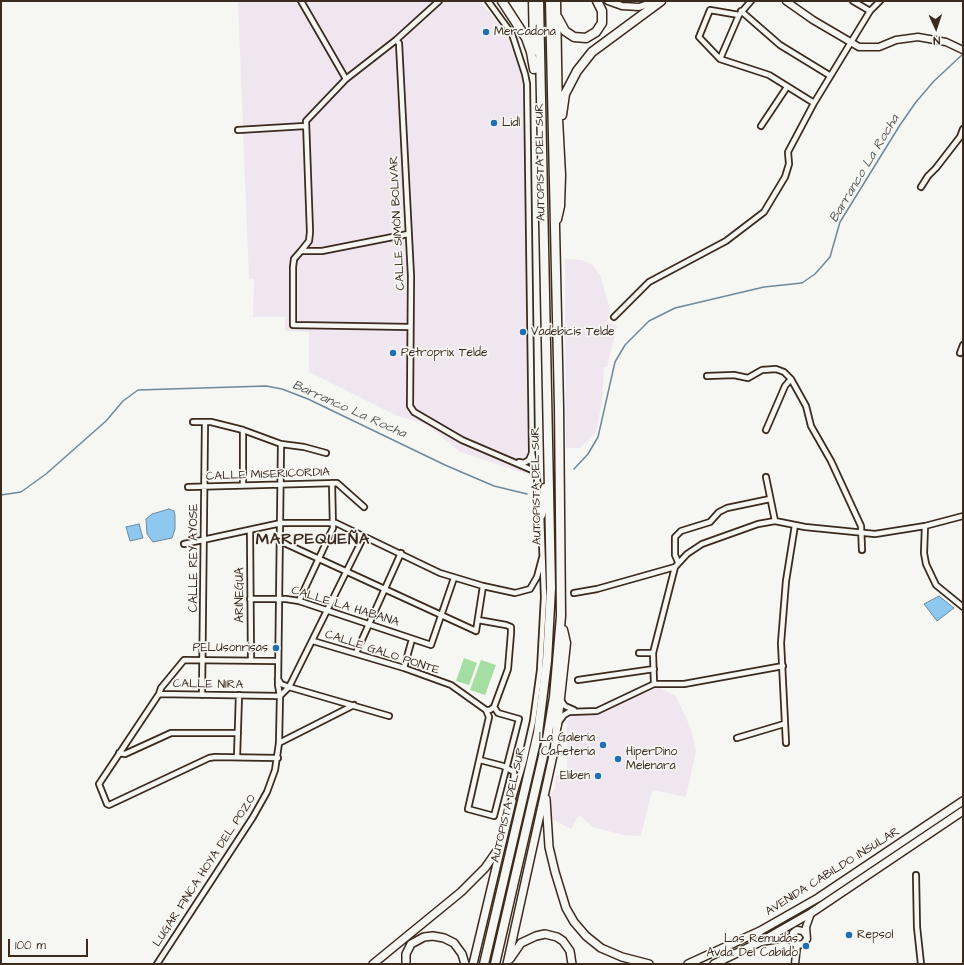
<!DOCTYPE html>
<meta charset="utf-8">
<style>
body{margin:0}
#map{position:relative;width:964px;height:965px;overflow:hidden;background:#f6f6f2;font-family:"Architects Daughter",sans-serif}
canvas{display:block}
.frame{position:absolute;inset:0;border:2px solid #3b2a1e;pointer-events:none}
.north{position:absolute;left:916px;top:8px;width:40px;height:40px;-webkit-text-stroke:3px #f6f6f2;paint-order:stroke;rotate:177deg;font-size:11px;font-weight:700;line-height:16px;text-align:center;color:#3b2a1e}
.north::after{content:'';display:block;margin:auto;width:14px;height:18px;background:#3b2a1e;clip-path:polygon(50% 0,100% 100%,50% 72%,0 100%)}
.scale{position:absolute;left:8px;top:939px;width:80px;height:18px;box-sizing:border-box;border:2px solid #3b2a1e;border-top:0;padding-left:5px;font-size:12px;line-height:14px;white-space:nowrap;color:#3b2a1e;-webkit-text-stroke:3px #f6f6f2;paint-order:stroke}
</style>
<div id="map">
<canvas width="964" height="965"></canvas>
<div class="frame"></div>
<div class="north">N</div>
<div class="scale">100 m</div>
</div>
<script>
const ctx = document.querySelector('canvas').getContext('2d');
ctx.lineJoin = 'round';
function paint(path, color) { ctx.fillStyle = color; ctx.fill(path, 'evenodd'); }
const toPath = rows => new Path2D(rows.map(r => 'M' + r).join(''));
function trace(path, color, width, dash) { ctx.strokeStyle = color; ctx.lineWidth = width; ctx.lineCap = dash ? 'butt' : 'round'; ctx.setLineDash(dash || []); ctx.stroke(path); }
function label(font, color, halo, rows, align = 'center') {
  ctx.font = font + ' "Architects Daughter",sans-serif'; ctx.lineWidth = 3.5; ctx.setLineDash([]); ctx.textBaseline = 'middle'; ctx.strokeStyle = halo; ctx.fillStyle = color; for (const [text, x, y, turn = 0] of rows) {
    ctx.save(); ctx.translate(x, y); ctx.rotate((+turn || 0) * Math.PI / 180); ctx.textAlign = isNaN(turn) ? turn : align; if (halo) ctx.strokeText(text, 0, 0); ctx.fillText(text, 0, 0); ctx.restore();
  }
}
const built = toPath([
 [238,1,480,1,507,34,522,76,535,454,530,475,460,452,426,424,395,415,309,372,309,332,285,331,285,317,253,317,254,279,249,279],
 [565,259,582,260,592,265,600,275,610,310,607,322,617,326,607,367,604,367,602,402,596,432,580,448,566,448],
 [657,688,661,688,676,696,691,729,696,750,686,797,652,790,641,836,623,835,593,827,579,815,571,829,552,819,551,793,555,788,556,776,565,774,567,769,567,726,570,715,598,712]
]);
const green = toPath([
 [464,658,477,663,469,685,456,681],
 [481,660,496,665,485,695,470,690]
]);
const water = toPath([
 [169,509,174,511,175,515,175,529,172,538,153,542,147,534,146,519,152,514,169,509],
 [139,524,143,538,130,541,126,527,139,524],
 [939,596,954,608,937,621,924,604,939,596]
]);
const stream = toPath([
 [574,469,588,454,598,437,615,362,625,345,649,321,675,308,764,287,802,283,815,274,830,257,840,222,900,125,916,102,934,81,963,54],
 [1,495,21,492,46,474,106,421,123,401,138,390,266,386,282,389,308,399,445,465,494,486,527,494]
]);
const street = toPath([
 [301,1,346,79],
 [488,1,512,34,525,74,527,84,532,453,529,460,524,463,519,462],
 [853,1,870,11],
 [741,11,780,45,829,75],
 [739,15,710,10,699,37,720,59,769,75,814,103],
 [396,40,399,43,411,276,410,406,414,412,462,440,532,470,537,478],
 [720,59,739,15,751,1],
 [761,126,787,87],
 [238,130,305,126],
 [921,187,928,176,936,168,960,137,963,129],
 [408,234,322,251,301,251,294,259,293,267,293,325,410,327],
 [301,251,309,241,310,232,306,121,346,79,396,40,439,1],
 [614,317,649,282,726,241,764,212,785,177,789,164,788,152,814,103,870,11,880,1],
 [960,353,963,345],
 [707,376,734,375,748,378,762,370,776,369,784,372,791,379,806,406,811,426,831,461,861,526,862,550],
 [193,422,211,422,243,430,281,444,304,447,326,453],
 [243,430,243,485],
 [766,430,785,386,791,379],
 [532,453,537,478,539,505],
 [766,477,775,521],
 [188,487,337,483,364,507],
 [925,526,924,553,926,564,936,585,963,607],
 [250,530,251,660],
 [280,541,476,631,483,586],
 [184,544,281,523,336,523,440,573,483,586,515,593,530,589,537,577,542,558],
 [678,562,675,555,675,537,681,531,710,522,719,512,727,508,770,499],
 [574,593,597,589,675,567,687,554,702,544,758,524,775,521,805,527,875,534,925,526,963,516],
 [250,599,286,599,299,601,431,645,454,578],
 [299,601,333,528,332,483],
 [478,620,506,625,511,627,511,633,508,669,494,707,490,710,486,710],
 [313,641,404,668,451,685,486,710],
 [356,653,401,553],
 [639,653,653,653],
 [404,668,412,639],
 [278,679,281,684,289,687,389,716],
 [578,680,654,669],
 [654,684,653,653,675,567],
 [159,694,280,696],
 [202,695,205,422],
 [280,696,289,687,364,536],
 [560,699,565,706,574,710],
 [486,710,489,717,468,809,494,816,519,719,498,713,494,707],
 [559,722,564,715,569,712,597,711,654,684,684,684,783,666],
 [737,738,784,724],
 [279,743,354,705],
 [786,743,781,643,786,581,795,525],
 [119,753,125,754,171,733,238,733],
 [237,757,239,695],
 [278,758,215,757,209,758,109,805,107,804,99,784,159,694,161,688,184,660,278,661],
 [480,760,503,766,514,772,513,787],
 [512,801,524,761,533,721,540,670,544,597,541,514],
 [916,875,917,927,921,964],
 [157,964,253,817,267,792,275,770,279,743,280,696,278,685,281,444]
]);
const secondary = toPath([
 [608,1,622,6,639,7,657,1],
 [786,1,813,20,859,47,879,47,896,40,918,37,946,42,963,50],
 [792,941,793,933,797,930,803,931,806,935],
 [761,942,784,938,789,939,797,945,803,944,807,939,806,927,811,913],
 [795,964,797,945]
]);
const primary = toPath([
 [546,799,549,847,555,872,566,908,574,922,586,936,601,948,622,957,649,964],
 [510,959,521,943,536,936,545,934,557,937,563,941,570,951,572,964],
 [373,964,461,892,485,868,501,845],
 [406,964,406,954,411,944,424,937,433,936,444,938,454,943,462,954,465,964],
 [473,964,512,801],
 [507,964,554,751,557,725],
 [688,964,760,931,818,898,963,801],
 [714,964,760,942,811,913,963,811]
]);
const highway = toPath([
 [502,1,526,38,531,52,534,69],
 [533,1,534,51],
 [556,1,558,119,561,175,560,206,557,219],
 [558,18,565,31,574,37,586,38,596,32,602,23,602,11,597,1],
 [562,115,565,94,577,71,592,52,661,1],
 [541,515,545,488],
 [557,725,566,643,563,630],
 [484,964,538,733,547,661,551,588,539,1],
 [495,964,547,739,554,697,561,616,559,407,550,1]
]);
const markers = [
 [486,32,4,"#1f6fb2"],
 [494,123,4,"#1f6fb2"],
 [523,332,4,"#1f6fb2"],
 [393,353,4,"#1f6fb2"],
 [276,648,4,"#1f6fb2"],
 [603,745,4,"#1f6fb2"],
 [618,759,4,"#1f6fb2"],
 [598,776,4,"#1f6fb2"],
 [849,935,4,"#1f6fb2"],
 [806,946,4,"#1f6fb2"]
];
const poiNames = [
 ["Mercadona",494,32],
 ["Lidl",502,123],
 ["Vadebicis Telde",531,332],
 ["Petroprix Telde",401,353],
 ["PELUsonrisas",268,648,"right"],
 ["La Galería",595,738,"right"],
 ["Cafetería",595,752,"right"],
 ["HiperDino",626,752],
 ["Melenara",626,766],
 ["Eliben",590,776,"right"],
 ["Repsol",857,935],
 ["Las Remudas",798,939,"right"],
 ["Avda. Del Cabildo",798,953,"right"]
];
const streetNames = [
 ["AUTOPISTA DEL SUR",541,162,-91],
 ["CALLE SIMÓN BOLIVAR",398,223,-93],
 ["CALLE MISERICORDIA",268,475,-2],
 ["AUTOPISTA DEL SUR",537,486,-91],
 ["CALLE REY AYOSE",194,558,-90],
 ["ARINEGUA",240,595,-90],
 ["CALLE LA HABANA",345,607,17],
 ["CALLE GALO PONTE",382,653,18],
 ["CALLE NIRA",208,685,1],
 ["AUTOPISTA DEL SUR",509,805,-77],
 ["LUGAR FINCA HOYA DEL POZO",205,871,-57],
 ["AVENIDA CABILDO INSULAR",833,872,-32]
];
const waterNames = [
 ["Barranco La Rocha",865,169,-59],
 ["Barranco La Rocha",349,410,24]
];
const districtNames = [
 ["MARPEQUEÑA",313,541]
];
paint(built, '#f0e6f0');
paint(green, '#a5dea2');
paint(water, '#8fc8ee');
trace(water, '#6d899b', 1);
trace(stream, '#6d899b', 1.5);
trace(street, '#3b2a1e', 8);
trace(secondary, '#3b2a1e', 9);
trace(primary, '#3b2a1e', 10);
trace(highway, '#3b2a1e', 11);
trace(street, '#f6f6f2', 4.5);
trace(secondary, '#f6f6f2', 6);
trace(primary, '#f6f6f2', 7);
trace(highway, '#f6f6f2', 8);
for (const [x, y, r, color] of markers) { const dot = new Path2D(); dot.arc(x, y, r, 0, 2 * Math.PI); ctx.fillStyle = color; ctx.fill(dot); trace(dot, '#f6f6f2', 1.5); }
label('12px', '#3b2a1e', '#f6f6f2', poiNames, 'left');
label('12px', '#3b2a1e', '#f6f6f2', streetNames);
label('italic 13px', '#54595c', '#f6f6f2', waterNames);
ctx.letterSpacing = '1px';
label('bold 16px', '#3b2a1e', '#f6f6f2', districtNames);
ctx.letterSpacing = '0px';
</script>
